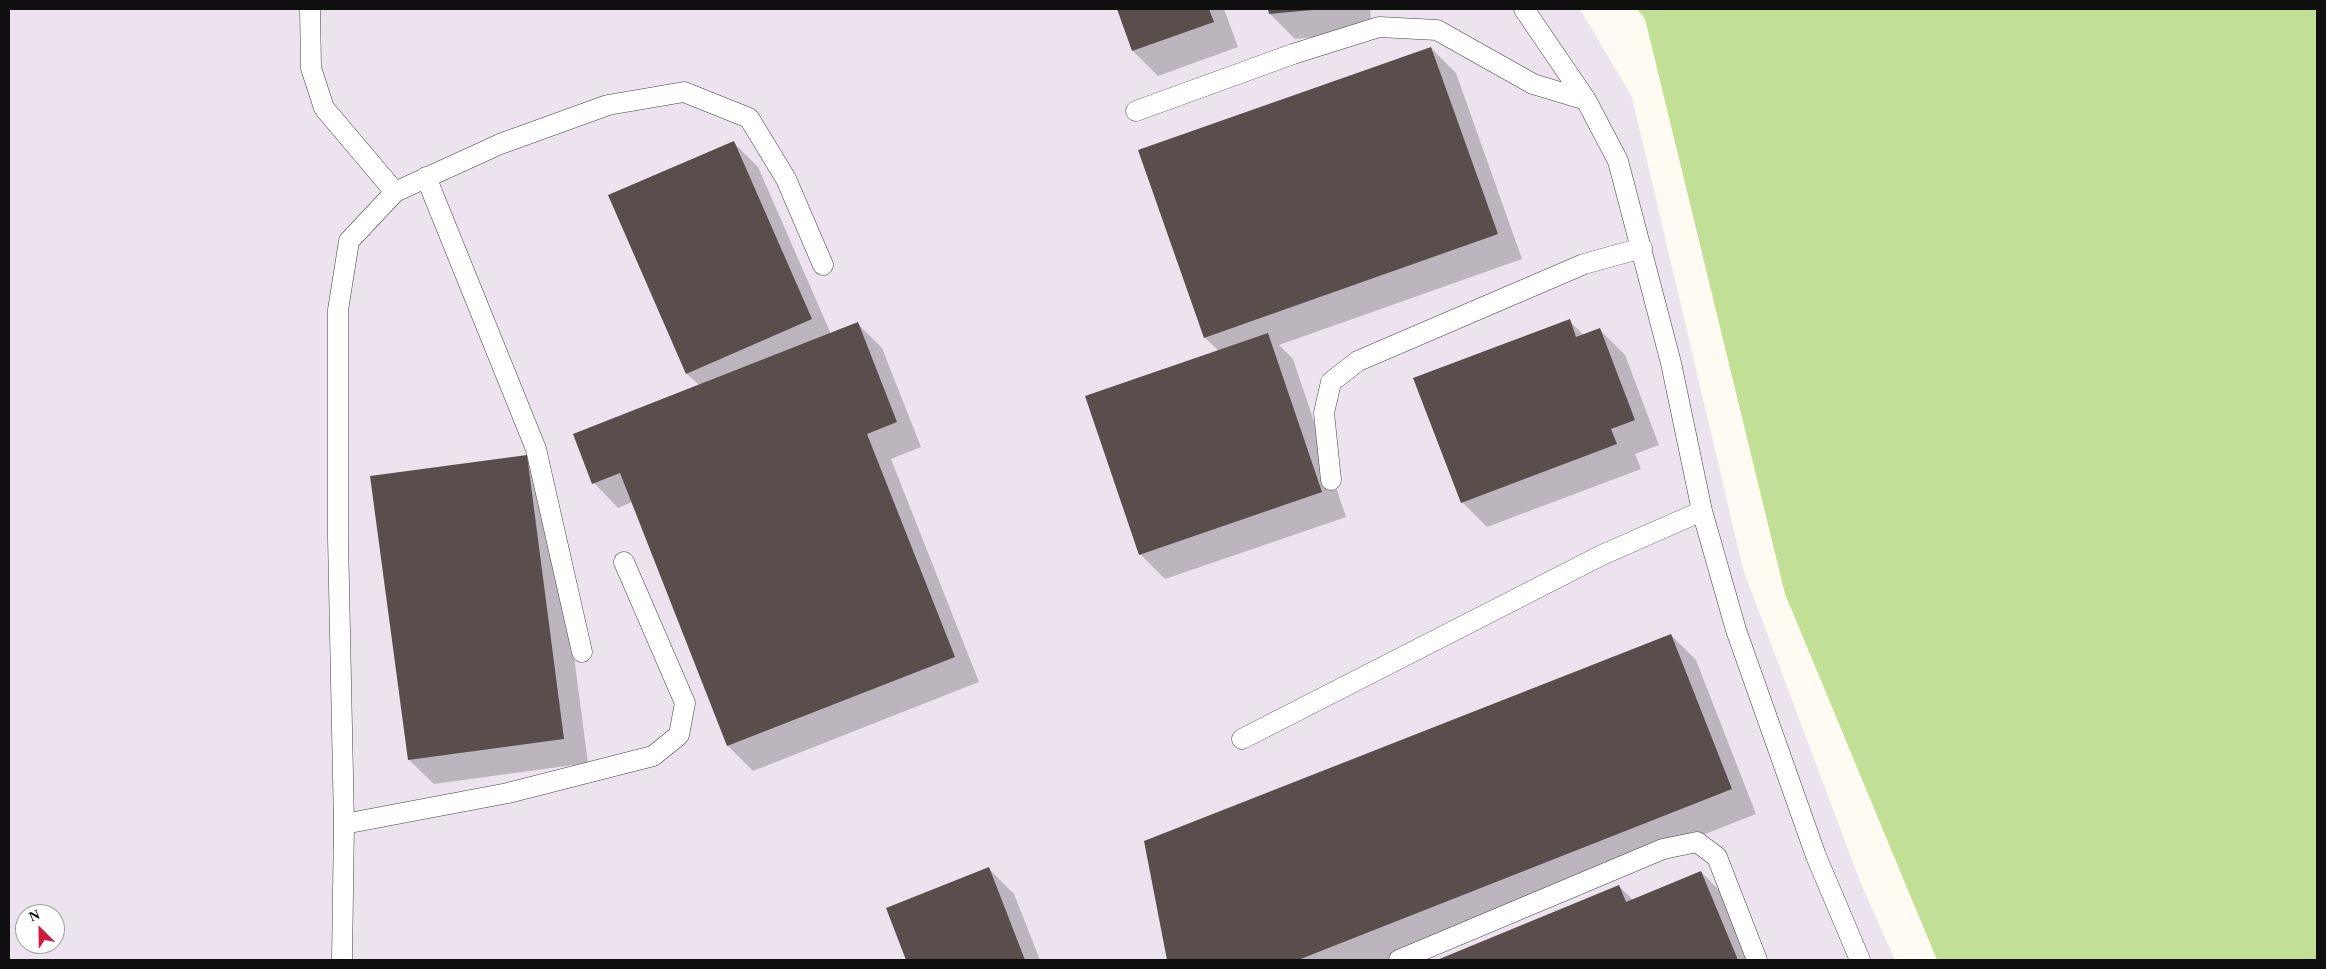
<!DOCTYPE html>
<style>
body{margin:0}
#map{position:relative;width:2326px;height:969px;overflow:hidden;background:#fffaf2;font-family:"Times New Roman",serif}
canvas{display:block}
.frame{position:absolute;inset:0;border:10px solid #0f0f0f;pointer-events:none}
.north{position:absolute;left:15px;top:904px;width:50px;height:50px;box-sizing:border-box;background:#fff;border:1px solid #9f9f9f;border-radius:50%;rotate:337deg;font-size:14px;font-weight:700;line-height:20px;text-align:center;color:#0f0f0f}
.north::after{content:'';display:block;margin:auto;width:18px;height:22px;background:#cd1a3d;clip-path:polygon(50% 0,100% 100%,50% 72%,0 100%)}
</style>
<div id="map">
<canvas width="2326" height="969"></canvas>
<div class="frame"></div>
<div class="north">N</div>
</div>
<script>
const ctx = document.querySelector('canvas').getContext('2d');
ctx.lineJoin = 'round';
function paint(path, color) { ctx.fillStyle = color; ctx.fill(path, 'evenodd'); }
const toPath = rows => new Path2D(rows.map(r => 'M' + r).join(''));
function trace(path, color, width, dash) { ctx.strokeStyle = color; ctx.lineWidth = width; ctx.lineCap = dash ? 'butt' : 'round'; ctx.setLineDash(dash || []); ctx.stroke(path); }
const industrial = toPath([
 [9,9,1580,9,1632,97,1743,569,1861,884,1895,960,9,960],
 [25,914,55,914,55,944,25,944]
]);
const forest = toPath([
 [1637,9,2317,9,2317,960,1937,960,1785,594,1645,19]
]);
const shadow = toPath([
 [1118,9,1224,9,1238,47,1158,76,1133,51],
 [1269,9,1370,9,1372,31,1295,39,1270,14],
 [1431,48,1456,73,1522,259,1279,345,1293,359,1346,517,1165,579,1140,554,1219,351,1205,338,1140,151],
 [733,142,758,167,831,334,857,323,882,348,921,447,891,459,979,682,753,771,728,746,632,502,618,508,594,483,699,385,687,374],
 [1569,321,1584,335,1600,330,1625,355,1659,445,1635,454,1641,469,1487,527,1462,502],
 [526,456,551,481,588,763,434,784,409,760],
 [1671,635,1696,660,1756,814,1386,960,1168,960,1146,842],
 [989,869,1014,894,1040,960,908,960,887,909],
 [1701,872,1726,897,1752,960,1440,960,1619,886,1633,900]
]);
const building = toPath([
 [1117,9,1209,9,1214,22,1132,51],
 [1268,9,1312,9,1312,10,1269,14],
 [1431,47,1498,234,1204,338,1138,150],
 [734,141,812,319,686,374,608,195],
 [1570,319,1576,337,1600,328,1635,420,1611,429,1617,444,1461,503,1413,378],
 [858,322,897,422,867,434,955,657,727,746,620,473,592,484,573,434],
 [1268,333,1322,492,1139,555,1085,396],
 [527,455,564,739,408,760,370,476],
 [1671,634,1732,789,1298,960,1167,960,1144,841],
 [989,867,1025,960,906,960,886,908],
 [1701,871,1738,960,1437,960,1619,885,1626,902]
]);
const lane = toPath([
 [310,9,311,68,324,108,395,192],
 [1524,9,1586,100,1618,161,1671,363,1702,511,1736,630,1816,856,1860,960],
 [1136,111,1293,54,1379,27,1437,30,1533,84,1586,100],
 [426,177,536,449,582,652],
 [1331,480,1324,413,1331,382,1358,361,1584,264,1642,248],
 [1242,739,1602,555,1702,511],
 [344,824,508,793,653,756,679,735,685,703,624,562],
 [342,960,344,824,338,537,338,310,349,241,395,192,500,144,608,105,684,92,749,118,786,179,823,265],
 [1399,960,1663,849,1697,842,1717,857,1757,960]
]);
paint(industrial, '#ece3ee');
paint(forest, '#c2e095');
paint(shadow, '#0003');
paint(building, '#594e4b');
trace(lane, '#424242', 21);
trace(lane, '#fff', 20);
</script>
